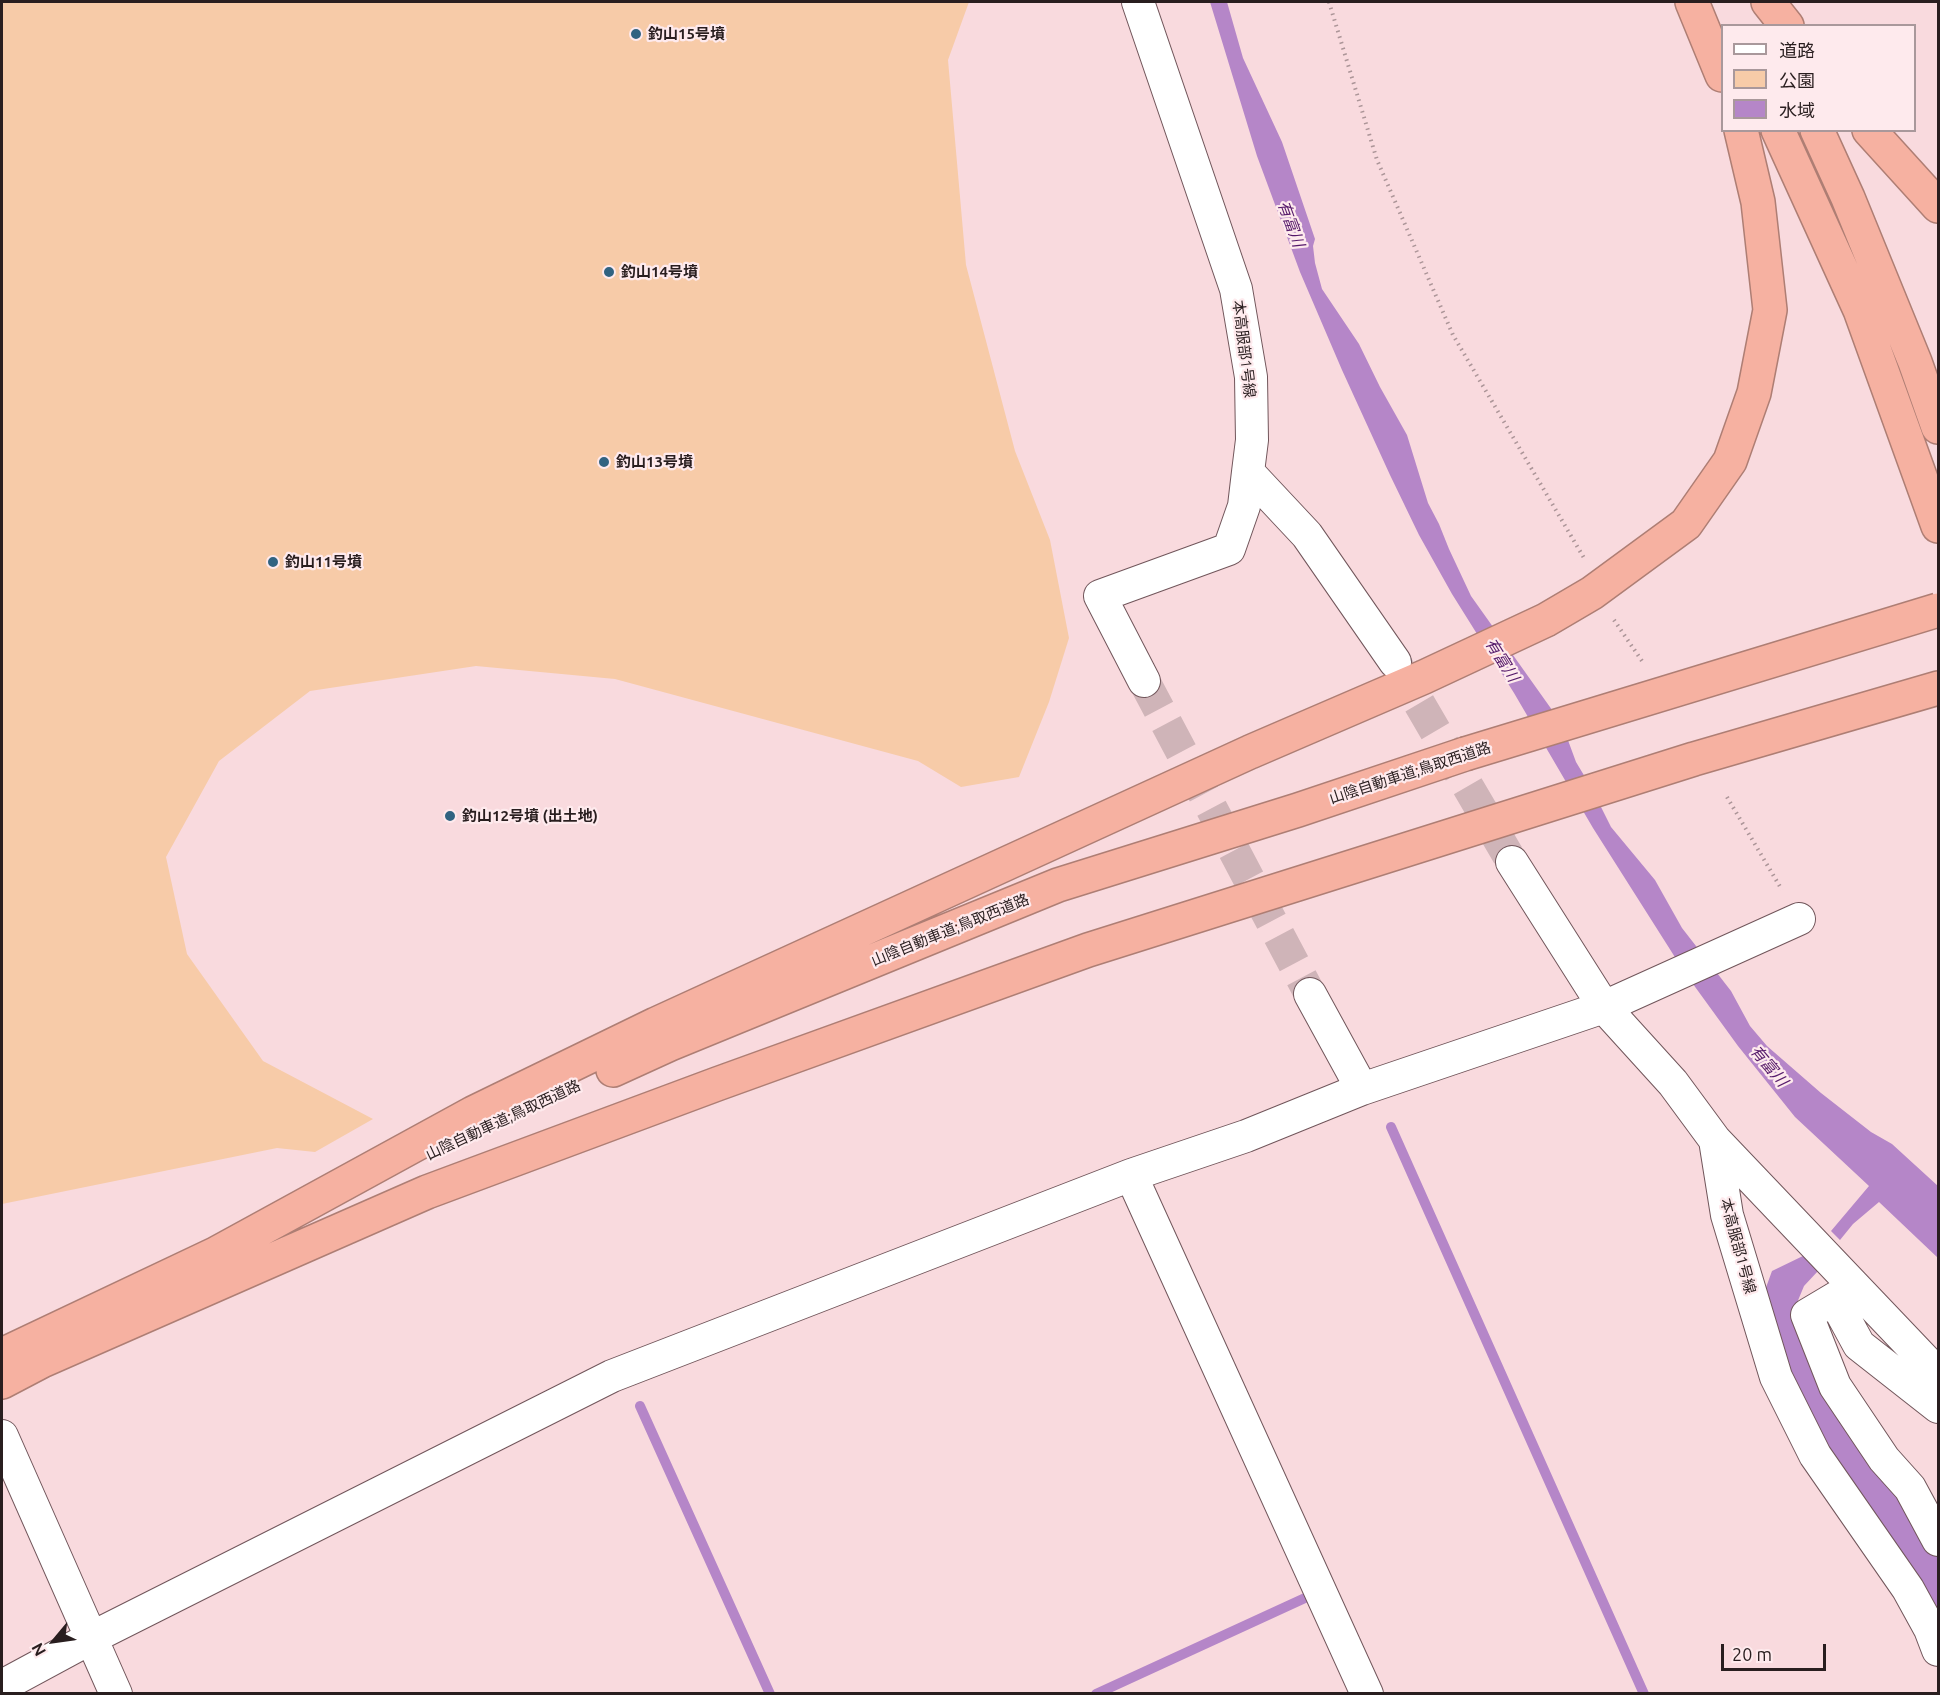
<!DOCTYPE html>
<meta charset="utf-8">
<style>
body{margin:0}
#map{position:relative;width:1940px;height:1695px;overflow:hidden;background:#f9dade;font-family:Ubuntu,"Noto Sans JP",sans-serif}
canvas{display:block}
.frame{position:absolute;inset:0;border:3px solid #291e1f;pointer-events:none}
.legend{position:absolute;left:1721px;top:24px;width:195px;height:108px;box-sizing:border-box;background:#feeaed;border:2px solid #a9989b;margin:0;padding:8px 10px;list-style:none;font-size:18px;color:#291e1f}
.legend li{display:flex;align-items:center;gap:12px;height:30px}
.legend b{width:30px;border:2px solid #a9989b}
.north{position:absolute;left:24px;top:1611px;width:60px;height:60px;-webkit-text-stroke:4px #feeaed;paint-order:stroke;rotate:241deg;font-size:16px;font-weight:700;line-height:24px;text-align:center;color:#291e1f}
.north::after{content:'';display:block;margin:auto;width:21px;height:27px;background:#291e1f;clip-path:polygon(50% 0,100% 100%,50% 72%,0 100%)}
.scale{position:absolute;left:1721px;top:1644px;width:105px;height:27px;box-sizing:border-box;border:3px solid #291e1f;border-top:0;padding-left:8px;font-size:18px;line-height:21px;white-space:nowrap;color:#291e1f;-webkit-text-stroke:4px #feeaed;paint-order:stroke}
</style>
<div id="map">
<canvas width="1940" height="1695"></canvas>
<div class="frame"></div>
<ul class="legend">
<li><b style="height:8px;background:#fff"></b>道路</li>
<li><b style="height:16px;background:#f7cba8"></b>公園</li>
<li><b style="height:16px;background:#b586c8"></b>水域</li>
</ul>
<div class="north">N</div>
<div class="scale">20 m</div>
</div>
<script>
const ctx = document.querySelector('canvas').getContext('2d');
ctx.lineJoin = 'round';
function paint(path, color) { ctx.fillStyle = color; ctx.fill(path, 'evenodd'); }
const toPath = rows => new Path2D(rows.map(r => 'M' + r).join(''));
function trace(path, color, width, dash) { ctx.strokeStyle = color; ctx.lineWidth = width; ctx.lineCap = dash ? 'butt' : 'round'; ctx.setLineDash(dash || []); ctx.stroke(path); }
function label(font, color, halo, rows, align = 'center') {
  ctx.font = font + ' Ubuntu,"Noto Sans JP",sans-serif'; ctx.lineWidth = 4.5; ctx.setLineDash([]); ctx.textBaseline = 'middle'; ctx.strokeStyle = halo; ctx.fillStyle = color; for (const [text, x, y, turn = 0] of rows) {
    ctx.save(); ctx.translate(x, y); ctx.rotate((+turn || 0) * Math.PI / 180); ctx.textAlign = isNaN(turn) ? turn : align; if (halo) ctx.strokeText(text, 0, 0); ctx.fillText(text, 0, 0); ctx.restore();
  }
}
const green = toPath([
 [2,2,969,2,948,60,966,265,1015,451,1050,540,1069,638,1049,702,1019,777,961,787,918,761,615,679,476,666,310,691,219,761,166,857,187,954,263,1061,373,1119,315,1152,277,1148,2,1204]
]);
const water = toPath([
 [1210,2,1227,2,1243,58,1282,142,1315,239,1313,246,1315,263,1322,289,1359,344,1380,387,1407,435,1428,503,1439,524,1449,549,1471,596,1562,724,1576,762,1591,787,1611,827,1655,880,1682,928,1731,991,1750,1026,1767,1046,1821,1093,1871,1132,1892,1144,1938,1186,1938,1258,1879,1202,1853,1224,1840,1240,1831,1231,1869,1186,1795,1117,1738,1046,1685,973,1593,828,1514,693,1452,594,1419,535,1390,475,1342,370,1300,272,1257,156],
 [1805,1255,1818,1271,1804,1286,1794,1310,1938,1556,1938,1623,1833,1462,1797,1396,1764,1293,1772,1271]
]);
const stream = toPath([
 [1391,1127,1644,1694],
 [640,1406,770,1694],
 [1096,1694,1305,1598]
]);
const streetTunnel = toPath([
 [1395,662,1512,862],
 [1144,681,1310,994]
]);
const path = toPath([
 [1329,2,1377,160,1453,335,1584,558],
 [1614,620,1644,664],
 [1727,797,1782,890]
]);
const street = toPath([
 [1138,2,1236,289,1251,377,1252,440,1248,472,1307,535,1395,662],
 [1144,681,1100,596,1229,549,1244,506,1248,472],
 [1512,862,1604,1007,1673,1083,1715,1140,1727,1215,1776,1377,1815,1455,1908,1589,1930,1629,1938,1650],
 [1310,994,1362,1089],
 [1715,1140,1938,1374],
 [1131,1175,1246,1136,1362,1089,1604,1007,1799,919],
 [1854,1287,1807,1315,1835,1386,1884,1459,1910,1488,1938,1540],
 [1834,1299,1859,1345,1938,1407],
 [2,1436,116,1694],
 [2,1686,91,1638,612,1376,1131,1175,1367,1694]
]);
const highway = toPath([
 [1692,2,1722,75],
 [1768,2,1787,26],
 [1778,130,1860,310,1938,526],
 [1817,130,1848,198,1915,362,1938,427],
 [1869,130,1938,206],
 [613,1070,670,1044,1058,885,1298,810,1465,754],
 [208,1258,473,1113,656,1024,1250,752,1424,677,1546,620,1592,593,1686,524,1730,461,1754,393,1770,310,1758,202,1741,130],
 [2,1355,228,1248],
 [2,1382,42,1361,427,1192,717,1084,1088,950,1694,759,1938,688]
]);
const highwayBridge = toPath([
 [1465,754,1938,610]
]);
const markers = [
 [636,34,6,"#316381"],
 [609,272,6,"#316381"],
 [604,462,6,"#316381"],
 [273,562,6,"#316381"],
 [450,816,6,"#316381"]
];
const poiNames = [
 ["釣山15号墳",648,34],
 ["釣山14号墳",621,272],
 ["釣山13号墳",616,462],
 ["釣山11号墳",285,562],
 ["釣山12号墳 (出土地)",462,816]
];
const streetNames = [
 ["本高服部1号線",1244,349,83],
 ["山陰自動車道;鳥取西道路",1410,773,-18],
 ["山陰自動車道;鳥取西道路",950,930,-22],
 ["山陰自動車道;鳥取西道路",503,1120,-25],
 ["本高服部1号線",1738,1246,75]
];
const waterNames = [
 ["有富川",1291,224,70],
 ["有富川",1502,660,58],
 ["有富川",1769,1066,50]
];
paint(green, '#f7cba8');
paint(water, '#b586c8');
trace(stream, '#b586c8', 10);
trace(streetTunnel, '#cfb4b8', 32, [32, 16]);
trace(street, '#71565b', 34);
trace(highway, '#ae7e74', 36);
trace(path, '#ac9598', 4, [1.5, 4.5]);
trace(street, '#fff', 32);
trace(highway, '#f6b1a1', 33);
trace(highwayBridge, '#ae7e74', 36, []);
trace(highwayBridge, '#f6b1a1', 33);
for (const [x, y, r, color] of markers) { const dot = new Path2D(); dot.arc(x, y, r, 0, 2 * Math.PI); ctx.fillStyle = color; ctx.fill(dot); trace(dot, '#feeaed', 2); }
label('bold 15px', '#291e1f', '#feeaed', poiNames, 'left');
label('15px', '#291e1f', '#feeaed', streetNames);
label('italic 16px', '#55196a', '#feeaed', waterNames);
</script>
